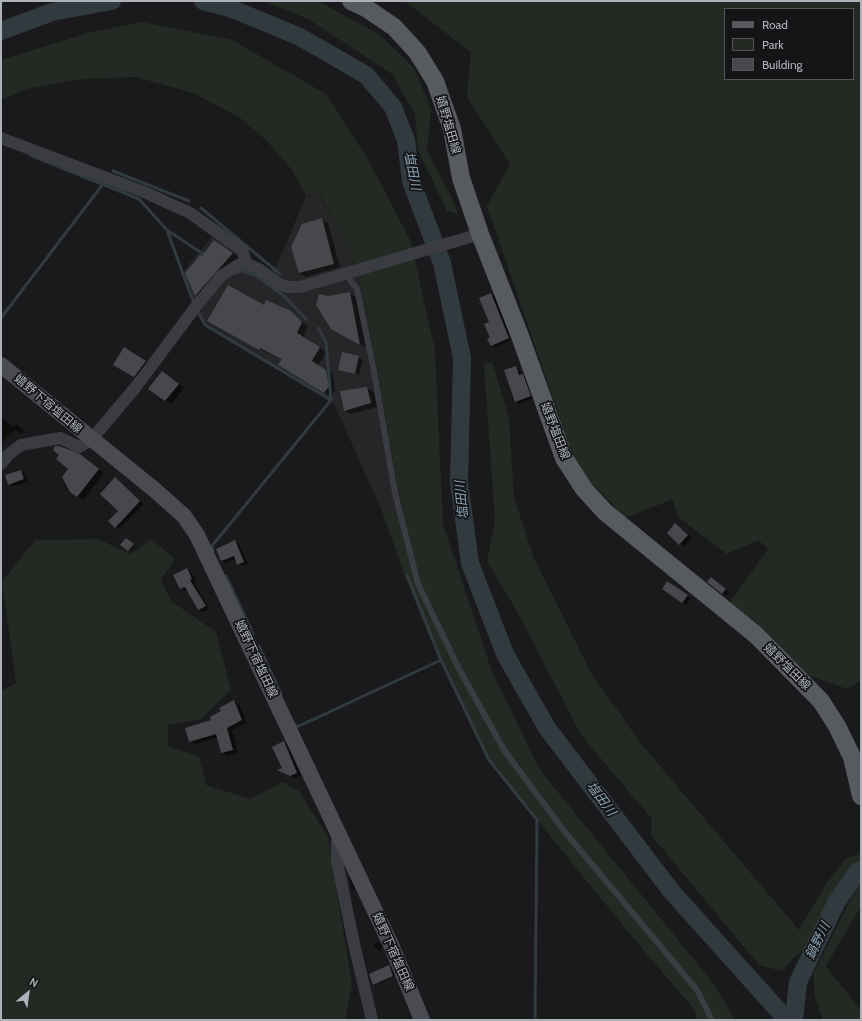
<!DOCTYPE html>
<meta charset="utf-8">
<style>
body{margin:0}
#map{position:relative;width:862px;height:1021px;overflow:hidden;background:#1a1a1c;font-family:Cabin,sans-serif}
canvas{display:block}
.frame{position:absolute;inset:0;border:2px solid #adb2ba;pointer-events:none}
.legend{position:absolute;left:724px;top:8px;width:130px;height:72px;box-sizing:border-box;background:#151517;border:1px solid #525458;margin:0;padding:5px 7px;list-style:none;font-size:12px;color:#adb2ba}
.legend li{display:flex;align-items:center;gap:8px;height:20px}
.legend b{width:20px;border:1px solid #525458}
.north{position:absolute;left:8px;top:973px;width:40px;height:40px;-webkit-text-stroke:3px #151517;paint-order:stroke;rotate:29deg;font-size:11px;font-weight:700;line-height:16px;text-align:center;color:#adb2ba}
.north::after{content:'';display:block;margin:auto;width:14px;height:18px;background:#adb2ba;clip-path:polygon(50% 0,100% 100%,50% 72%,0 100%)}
</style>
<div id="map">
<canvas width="862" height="1021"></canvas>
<div class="frame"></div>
<ul class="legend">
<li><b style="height:5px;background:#575a5f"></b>Road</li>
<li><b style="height:11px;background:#222a23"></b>Park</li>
<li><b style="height:11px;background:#47484c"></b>Building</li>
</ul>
<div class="north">N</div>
</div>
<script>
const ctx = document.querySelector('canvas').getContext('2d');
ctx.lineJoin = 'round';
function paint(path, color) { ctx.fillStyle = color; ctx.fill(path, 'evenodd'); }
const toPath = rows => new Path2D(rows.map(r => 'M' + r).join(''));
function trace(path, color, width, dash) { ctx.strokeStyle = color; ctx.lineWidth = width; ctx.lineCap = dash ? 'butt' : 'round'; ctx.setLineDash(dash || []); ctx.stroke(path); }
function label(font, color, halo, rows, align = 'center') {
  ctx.font = font + ' Cabin,"Noto Sans JP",sans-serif'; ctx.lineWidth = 3.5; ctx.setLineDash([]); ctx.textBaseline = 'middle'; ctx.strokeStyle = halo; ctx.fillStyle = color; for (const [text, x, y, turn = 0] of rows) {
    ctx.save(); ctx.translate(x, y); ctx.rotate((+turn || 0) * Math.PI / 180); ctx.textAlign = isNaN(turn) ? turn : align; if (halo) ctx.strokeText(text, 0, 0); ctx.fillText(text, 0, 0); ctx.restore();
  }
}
const built = toPath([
 [318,194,345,238,362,287,401,503,392,510,382,511,334,404,203,325,181,274,214,234,266,277,277,265,306,196]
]);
const green = toPath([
 [263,1,318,1,380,35,414,68,431,109,427,151,452,198,458,214,447,211,418,150,415,114,392,74,308,19],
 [404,1,861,1,861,680,847,689,810,676,729,603,768,549,758,540,727,554,678,517,673,499,625,518,577,468,487,206,510,164,467,97,471,52],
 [725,9,853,9,853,79,725,79],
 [141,22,232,40,326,94,369,161,411,242,435,351,443,524,492,672,540,770,714,984,735,1020,698,1020,693,1008,639,945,488,760,440,662,405,577,382,511,392,510,401,503,362,287,345,238,319,194,306,196,292,170,266,140,239,117,193,93,136,77,81,79,26,89,1,100,1,60,88,33],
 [492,362,509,418,514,497,533,556,592,675,643,746,799,930,825,886,846,858,861,854,861,865,849,870,805,949,792,959,782,971,759,965,651,835,652,819,581,735,519,615,487,561,495,522,484,364],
 [97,539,131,554,151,539,175,559,161,579,171,601,216,632,231,690,201,719,168,725,168,746,199,757,206,785,250,799,283,782,299,791,328,837,352,985,345,1020,1,1020,1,691,16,683,2,582,35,540],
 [860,881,861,881,861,906,826,966,861,1011,861,1020,823,1020,815,996,813,974]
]);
const shadow = toPath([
 [322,220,328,223,340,267,306,277,300,273],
 [215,241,239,257,202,299,196,295,202,257],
 [350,293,356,297,366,347,332,328,328,297],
 [491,294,495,297,512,340,496,347,491,345],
 [264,306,290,312,308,326,303,338,326,352,318,366,333,374,335,390,331,396,280,365,283,359,266,352,209,321],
 [124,348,152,365,140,380,114,364],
 [343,353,363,359,359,375,340,369],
 [516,367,519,369,522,375,526,377,534,398,519,404,516,401],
 [162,372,184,388,172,404,150,388],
 [367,388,374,392,377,407,351,414,345,411],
 [1,417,13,427,16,424,24,430,20,434,15,430,1,444],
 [61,455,86,459,104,473,83,500,77,496,70,469],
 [21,471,25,473,28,482,13,486,9,484],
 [115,479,144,504,119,529,115,527,119,511],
 [676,525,692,538,684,546,680,544],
 [128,540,135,546,130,551,121,544],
 [235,541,239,544,248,564,242,566,238,564,236,559,226,563,222,561,217,549],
 [187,569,191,572,196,581,194,582,209,609,203,612,199,610,187,590,185,591,181,588],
 [715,581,730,592,727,596,709,582],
 [671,585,691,598,687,604,683,602],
 [234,701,239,704,247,723,232,730,238,753,227,756,222,753,218,737,195,744,190,741],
 [284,742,288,745,301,775,295,778,280,770,283,768],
 [349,877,352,879,357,890,351,889],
 [378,941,383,948,379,951,373,945],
 [389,966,395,976,376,985,374,984]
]);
const stream = toPath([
 [30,155,139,199,167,230,206,256],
 [113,171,189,201],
 [201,208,280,274],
 [167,230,193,301],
 [234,273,243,271,255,275,283,295,306,319],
 [198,312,205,325,331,400,212,546,213,552],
 [1,318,103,184],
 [318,328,326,342,331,400],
 [407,575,441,660],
 [226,576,253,634],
 [259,646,281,694],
 [295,724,297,727,441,660,489,760,537,820,535,1020]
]);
const river = toPath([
 [203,1,230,8,300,37,366,75,393,107,406,140,411,181,442,263,462,358,459,482,470,563,505,654,547,728,672,892,787,1020],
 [1,31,52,12,112,1],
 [794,1020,798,982,836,903,857,872,861,870]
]);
const building = toPath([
 [322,218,334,264,299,273,291,247,302,224],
 [214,240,233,253,195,296,185,273,200,255,202,256],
 [228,285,264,305,266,300,291,311,302,322,297,333,320,347,312,361,326,370,329,386,324,393,278,365,282,359,260,348,259,350,207,321],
 [350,292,360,345,331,329,316,305,319,294,328,296],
 [491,293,509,338,491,346,487,339,490,338,484,324,489,322,479,298],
 [124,347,146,361,134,377,113,365],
 [342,352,359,356,355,374,338,370],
 [516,366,519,375,523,374,531,396,515,402,504,370],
 [162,371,179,384,165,401,148,389],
 [367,387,371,403,344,411,340,391],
 [55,446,59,446,80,454,99,469,77,497,70,492,62,477,68,469,56,459,59,455,53,450],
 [21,470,24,479,8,485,5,475],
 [115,477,140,501,115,528,108,521,118,511,100,494],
 [675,523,688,535,679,545,667,533],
 [126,538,134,544,128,551,120,545],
 [235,540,244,562,237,565,234,556,221,561,216,549],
 [187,568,192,579,190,580,206,606,198,610,185,587,180,589,173,575],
 [711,577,726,589,722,594,707,582],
 [667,581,688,595,682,603,662,589],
 [234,700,242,720,227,728,233,750,221,753,216,734,189,742,185,728,211,720,210,717,221,711,219,708],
 [284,741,297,773,290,776,277,770,282,768,272,747],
 [389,965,393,976,373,985,369,974]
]);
const service = toPath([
 [345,273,357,289,373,366,395,493,418,584,459,669,504,750,565,832,697,990,712,1020]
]);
const minor = toPath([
 [1,138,144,192,190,213,242,250,247,264],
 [1,464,8,455,21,445,60,438,79,447,91,440,135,388,197,305,221,276,238,265,247,264,259,269,279,284,288,287,300,287,480,234],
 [337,833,337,861,354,944,372,1020]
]);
const secondary = toPath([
 [1,365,156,491,184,516,197,535,392,947,422,1020]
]);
const primary = toPath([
 [351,1,366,8,394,27,417,52,435,81,452,129,461,178,480,234,520,336,564,458,584,489,605,512,756,635,821,701,837,726,852,757,861,796]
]);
const streetNames = [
 ["嬉野塩田線",448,125,74],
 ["嬉野下宿塩田線",48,404,40],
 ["嬉野塩田線",555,431,69],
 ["嬉野下宿塩田線",256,659,65],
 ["嬉野塩田線",787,667,45],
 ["嬉野下宿塩田線",393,952,66]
];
const waterNames = [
 ["塩田川",412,171,79],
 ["塩田川",462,500,-96],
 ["塩田川",601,799,53],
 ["鍋野川",818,941,-64]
];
paint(built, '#262629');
paint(green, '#222a23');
paint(shadow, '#0007');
trace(stream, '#313a3f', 3);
trace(river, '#313a3f', 18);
paint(building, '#47484c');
trace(service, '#3b3c41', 6);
trace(minor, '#3b3c41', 12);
trace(secondary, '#494b50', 16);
trace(primary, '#575a5f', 18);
label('12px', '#adb2ba', '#151517', streetNames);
label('italic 13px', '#88a1b2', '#151517', waterNames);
</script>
